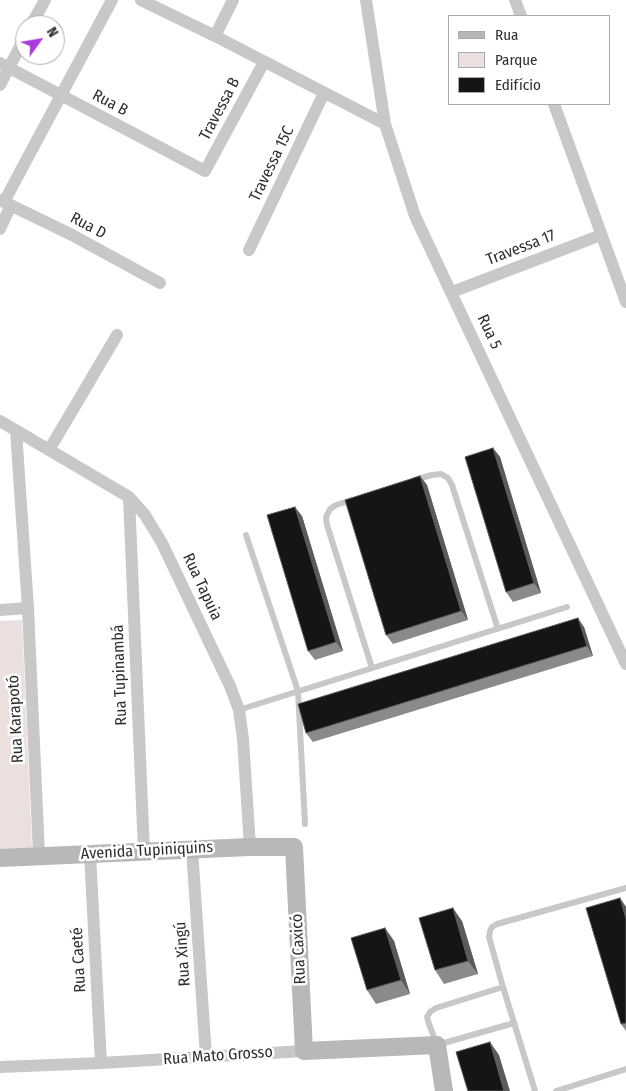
<!DOCTYPE html>
<meta charset="utf-8">
<style>
body{margin:0}
#map{position:relative;width:626px;height:1091px;overflow:hidden;background:#fff;font-family:"Fira Sans Condensed",sans-serif}
canvas{display:block}
.legend{position:absolute;left:448px;top:15px;width:162px;height:90px;box-sizing:border-box;background:#fff;border:1px solid #ababab;margin:0;padding:6px 9px;list-style:none;font-size:15px;color:#2e2e2e}
.legend li{display:flex;align-items:center;gap:10px;height:25px}
.legend b{width:25px;border:1px solid #ababab}
.north{position:absolute;left:15px;top:15px;width:50px;height:50px;box-sizing:border-box;background:#fff;border:1px solid #ababab;border-radius:50%;rotate:58deg;font-size:14px;font-weight:700;line-height:20px;text-align:center;color:#2e2e2e}
.north::after{content:'';display:block;margin:auto;width:18px;height:22px;background:#ab3bdb;clip-path:polygon(50% 0,100% 100%,50% 72%,0 100%)}
</style>
<div id="map">
<canvas width="626" height="1091"></canvas>
<ul class="legend">
<li><b style="height:6px;background:#b8b8b8"></b>Rua</li>
<li><b style="height:14px;background:#ebe0dd"></b>Parque</li>
<li><b style="height:14px;background:#151515"></b>Edifício</li>
</ul>
<div class="north">N</div>
</div>
<script>
const ctx = document.querySelector('canvas').getContext('2d');
ctx.lineJoin = 'round';
function paint(path, color) { ctx.fillStyle = color; ctx.fill(path, 'evenodd'); }
const toPath = rows => new Path2D(rows.map(r => 'M' + r).join(''));
function trace(path, color, width, dash) { ctx.strokeStyle = color; ctx.lineWidth = width; ctx.lineCap = dash ? 'butt' : 'round'; ctx.setLineDash(dash || []); ctx.stroke(path); }
function label(font, color, halo, rows, align = 'center') {
  ctx.font = font + ' "Fira Sans Condensed",sans-serif'; ctx.lineWidth = 5; ctx.setLineDash([]); ctx.textBaseline = 'middle'; ctx.strokeStyle = halo; ctx.fillStyle = color; for (const [text, x, y, turn = 0] of rows) {
    ctx.save(); ctx.translate(x, y); ctx.rotate((+turn || 0) * Math.PI / 180); ctx.textAlign = isNaN(turn) ? turn : align; if (halo) ctx.strokeText(text, 0, 0); ctx.fillText(text, 0, 0); ctx.restore();
  }
}
const green = toPath([
 [22,620,32,849,0,851,0,621]
]);
const lane = toPath([
 [414,480,432,475,441,474,448,478,452,485,498,629],
 [352,500,336,505,330,509,326,517,327,525,372,668],
 [246,535,298,691,305,824],
 [245,708,567,607],
 [503,987,436,1008,430,1012,427,1017,429,1024,437,1045,514,1023],
 [535,1091,503,987,489,937,490,931,492,927,497,924,626,888],
 [556,1091,626,1069]
]);
const street = toPath([
 [141,0,215,36,385,124],
 [366,0,385,124,415,216,626,664],
 [515,0,521,16],
 [31,25,45,0],
 [215,36,233,0],
 [0,63,205,171,264,62],
 [0,85,25,37],
 [554,104,626,302],
 [0,200,72,235,160,283],
 [4,202,112,0],
 [0,229,11,205],
 [249,250,324,93],
 [452,292,601,235],
 [0,421,129,497,145,515,162,543,230,686,239,710,243,739,250,847],
 [16,431,28,608,39,856],
 [49,450,117,335],
 [129,497,144,852],
 [0,610,28,608],
 [192,849,206,1057],
 [90,854,101,1063],
 [0,1067,101,1063,304,1051]
]);
const secondary = toPath([
 [0,858,250,847,294,847,304,1051,437,1045,444,1091]
]);
const wall = toPath([
 [493,448,500,457,541,593,513,602,506,592],
 [420,476,427,485,468,620,393,644,386,635],
 [302,516,343,651,315,660,308,651],
 [584,627,593,656,313,742,306,733],
 [620,898,626,907,626,1031,621,1024],
 [462,921,478,974,444,984,435,970],
 [385,928,394,941,410,994,376,1004,367,990]
]);
const shadedWall = toPath([
 [493,448,500,457,541,593,534,583],
 [420,476,427,485,468,620,461,611],
 [295,507,302,516,343,651,336,642],
 [578,618,584,627,593,656,587,646],
 [620,898,626,907,626,919],
 [453,908,462,921,478,974,468,961],
 [385,928,394,941,410,994,401,980],
 [490,1042,499,1055,510,1091,504,1091]
]);
const building = toPath([
 [493,448,534,583,506,592,465,457,493,448],
 [420,476,461,611,386,635,345,500,420,476],
 [295,507,336,642,308,651,267,515,295,507],
 [578,618,587,646,306,733,298,704,578,618],
 [620,898,626,919,626,1023,621,1024,586,908,620,898],
 [453,908,468,961,435,970,419,918,453,908],
 [385,928,401,980,367,990,351,938,385,928],
 [490,1042,504,1091,468,1091,456,1052,490,1042]
]);
const streetNames = [
 ["Rua B",110,103,28],
 ["Travessa B",220,109,-62],
 ["Travessa 15C",272,164,-64],
 ["Rua D",88,226,28],
 ["Travessa 17",521,248,-21],
 ["Rua 5",489,332,65],
 ["Rua Tapuia",202,587,65],
 ["Rua Tupinambá",120,675,-92],
 ["Rua Karapotó",16,719,-93],
 ["Avenida Tupiniquins",147,851,-3],
 ["Rua Caxicó",299,949,-93],
 ["Rua Xingú",183,954,-94],
 ["Rua Caeté",79,960,-93],
 ["Rua Mato Grosso",218,1056,-4]
];
paint(green, '#ebe0dd');
trace(lane, '#c8c8c8', 6);
trace(street, '#c8c8c8', 12);
trace(secondary, '#b8b8b8', 18);
paint(wall, '#8a8a8a');
paint(shadedWall, '#5b5b5b');
paint(building, '#151515');
trace(building, '#5b5b5b', 1);
label('16px', '#2e2e2e', '#fff', streetNames);
</script>
